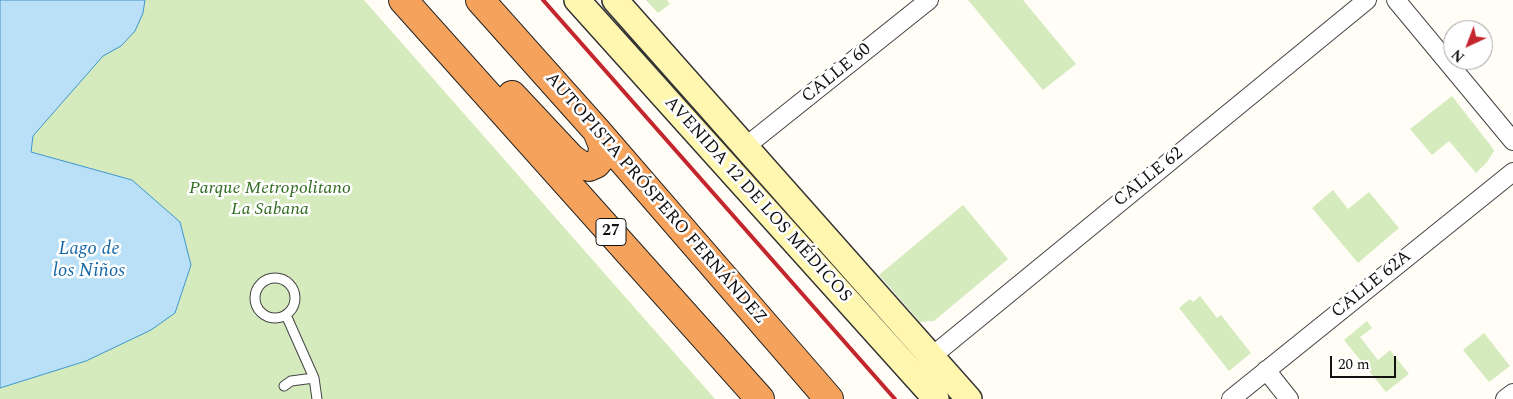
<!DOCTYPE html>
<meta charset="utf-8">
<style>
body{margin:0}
#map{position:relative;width:1513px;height:399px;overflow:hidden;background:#fffdf5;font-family:Spectral,serif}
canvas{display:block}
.north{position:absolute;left:1443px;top:20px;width:50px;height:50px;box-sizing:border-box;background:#fff;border:1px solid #a0a0a0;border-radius:50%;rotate:223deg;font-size:14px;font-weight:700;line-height:20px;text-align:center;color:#111}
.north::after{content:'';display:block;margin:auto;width:18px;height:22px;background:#c4262e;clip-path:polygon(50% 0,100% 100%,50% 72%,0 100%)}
.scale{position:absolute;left:1330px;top:356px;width:66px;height:22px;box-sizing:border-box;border:2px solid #111;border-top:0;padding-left:6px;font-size:15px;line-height:18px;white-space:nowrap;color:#111;-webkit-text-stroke:4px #fff;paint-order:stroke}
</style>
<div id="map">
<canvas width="1513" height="399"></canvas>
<div class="north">N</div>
<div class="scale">20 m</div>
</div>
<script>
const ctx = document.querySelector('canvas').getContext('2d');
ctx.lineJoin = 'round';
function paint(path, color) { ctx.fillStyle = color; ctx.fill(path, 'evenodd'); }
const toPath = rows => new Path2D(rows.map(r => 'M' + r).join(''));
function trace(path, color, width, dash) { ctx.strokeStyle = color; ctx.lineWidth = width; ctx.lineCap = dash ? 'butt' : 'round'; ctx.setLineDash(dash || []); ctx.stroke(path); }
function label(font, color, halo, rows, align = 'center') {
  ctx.font = font + ' Spectral,serif'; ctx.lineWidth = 5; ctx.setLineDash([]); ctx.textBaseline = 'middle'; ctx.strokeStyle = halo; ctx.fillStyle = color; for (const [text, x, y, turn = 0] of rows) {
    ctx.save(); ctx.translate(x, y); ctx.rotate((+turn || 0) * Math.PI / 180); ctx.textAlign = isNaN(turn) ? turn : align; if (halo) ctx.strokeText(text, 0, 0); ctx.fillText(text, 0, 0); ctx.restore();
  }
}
const green = toPath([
 [0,0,364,0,715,399,0,399],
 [646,0,667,0,670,4,658,13],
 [968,0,1023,0,1076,64,1043,90],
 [1452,96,1491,146,1494,151,1487,162,1476,173,1449,141,1432,155,1410,129],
 [1333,190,1348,209,1369,192,1399,228,1358,263,1312,208],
 [963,205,1008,259,934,321,920,322,879,275],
 [1200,296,1217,318,1221,315,1251,353,1229,371,1179,308,1190,299,1193,302],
 [1367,321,1372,328,1360,337,1378,360,1390,350,1409,374,1386,392,1344,340],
 [1484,333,1510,366,1489,382,1463,350]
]);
const water = toPath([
 [0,0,145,0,143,13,135,31,121,46,103,56,39,129,33,136,31,152,132,180,180,222,191,265,175,313,151,330,86,361,0,388,0,0]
]);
const lane = toPath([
 '255 298a20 20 0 1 1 40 0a20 20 0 1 1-40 0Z',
 [286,315,314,378,317,399],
 [284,386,291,381,314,378]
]);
const street = toPath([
 [1396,0,1513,141],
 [745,147,929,0],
 [931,357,1367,0],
 [1266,370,1289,399],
 [1231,399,1513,172],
 [1505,399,1513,393]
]);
const secondary = toPath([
 [577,0,936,399],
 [615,0,969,399]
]);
const highway = toPath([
 [403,0,760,399],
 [480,0,597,131,829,399],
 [512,95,572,159,581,165,589,167,596,164,602,157,603,146,597,131]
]);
const rail = toPath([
 [543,0,895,399]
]);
const shields = [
 [611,232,30]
];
const shieldNames = [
 ["27",611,232]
];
const streetNames = [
 ["CALLE 60",837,74,-39],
 ["CALLE 62",1149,178,-39],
 ["AUTOPISTA PRÓSPERO FERNÁNDEZ",655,199,49],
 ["AVENIDA 12 DE LOS MÉDICOS",757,200,48],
 ["CALLE 62A",1372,285,-39]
];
const parkNames = [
 ["Parque Metropolitano",270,189],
 ["La Sabana",270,210]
];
const waterNames = [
 ["Lago de",89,250],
 ["los Niños",89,272]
];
paint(green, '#d5ebbd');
paint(water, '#b9e0f7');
trace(water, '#3f96cf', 1);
trace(lane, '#444', 11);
trace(street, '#444', 20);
trace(secondary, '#333', 28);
trace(highway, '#222', 30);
trace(lane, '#fff', 9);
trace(street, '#fff', 18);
trace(secondary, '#fff6b0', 25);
trace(highway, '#f5a25d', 28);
trace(rail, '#c4262e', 4);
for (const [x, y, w] of shields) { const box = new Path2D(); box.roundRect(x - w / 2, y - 13.5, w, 27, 4); ctx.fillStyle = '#fff'; ctx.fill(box); trace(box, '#111', 1); }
label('bold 16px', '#111', null, shieldNames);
label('18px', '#111', '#fff', streetNames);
label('italic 18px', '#2f6b1f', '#fff', parkNames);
label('italic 19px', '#1768a6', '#fff', waterNames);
</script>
